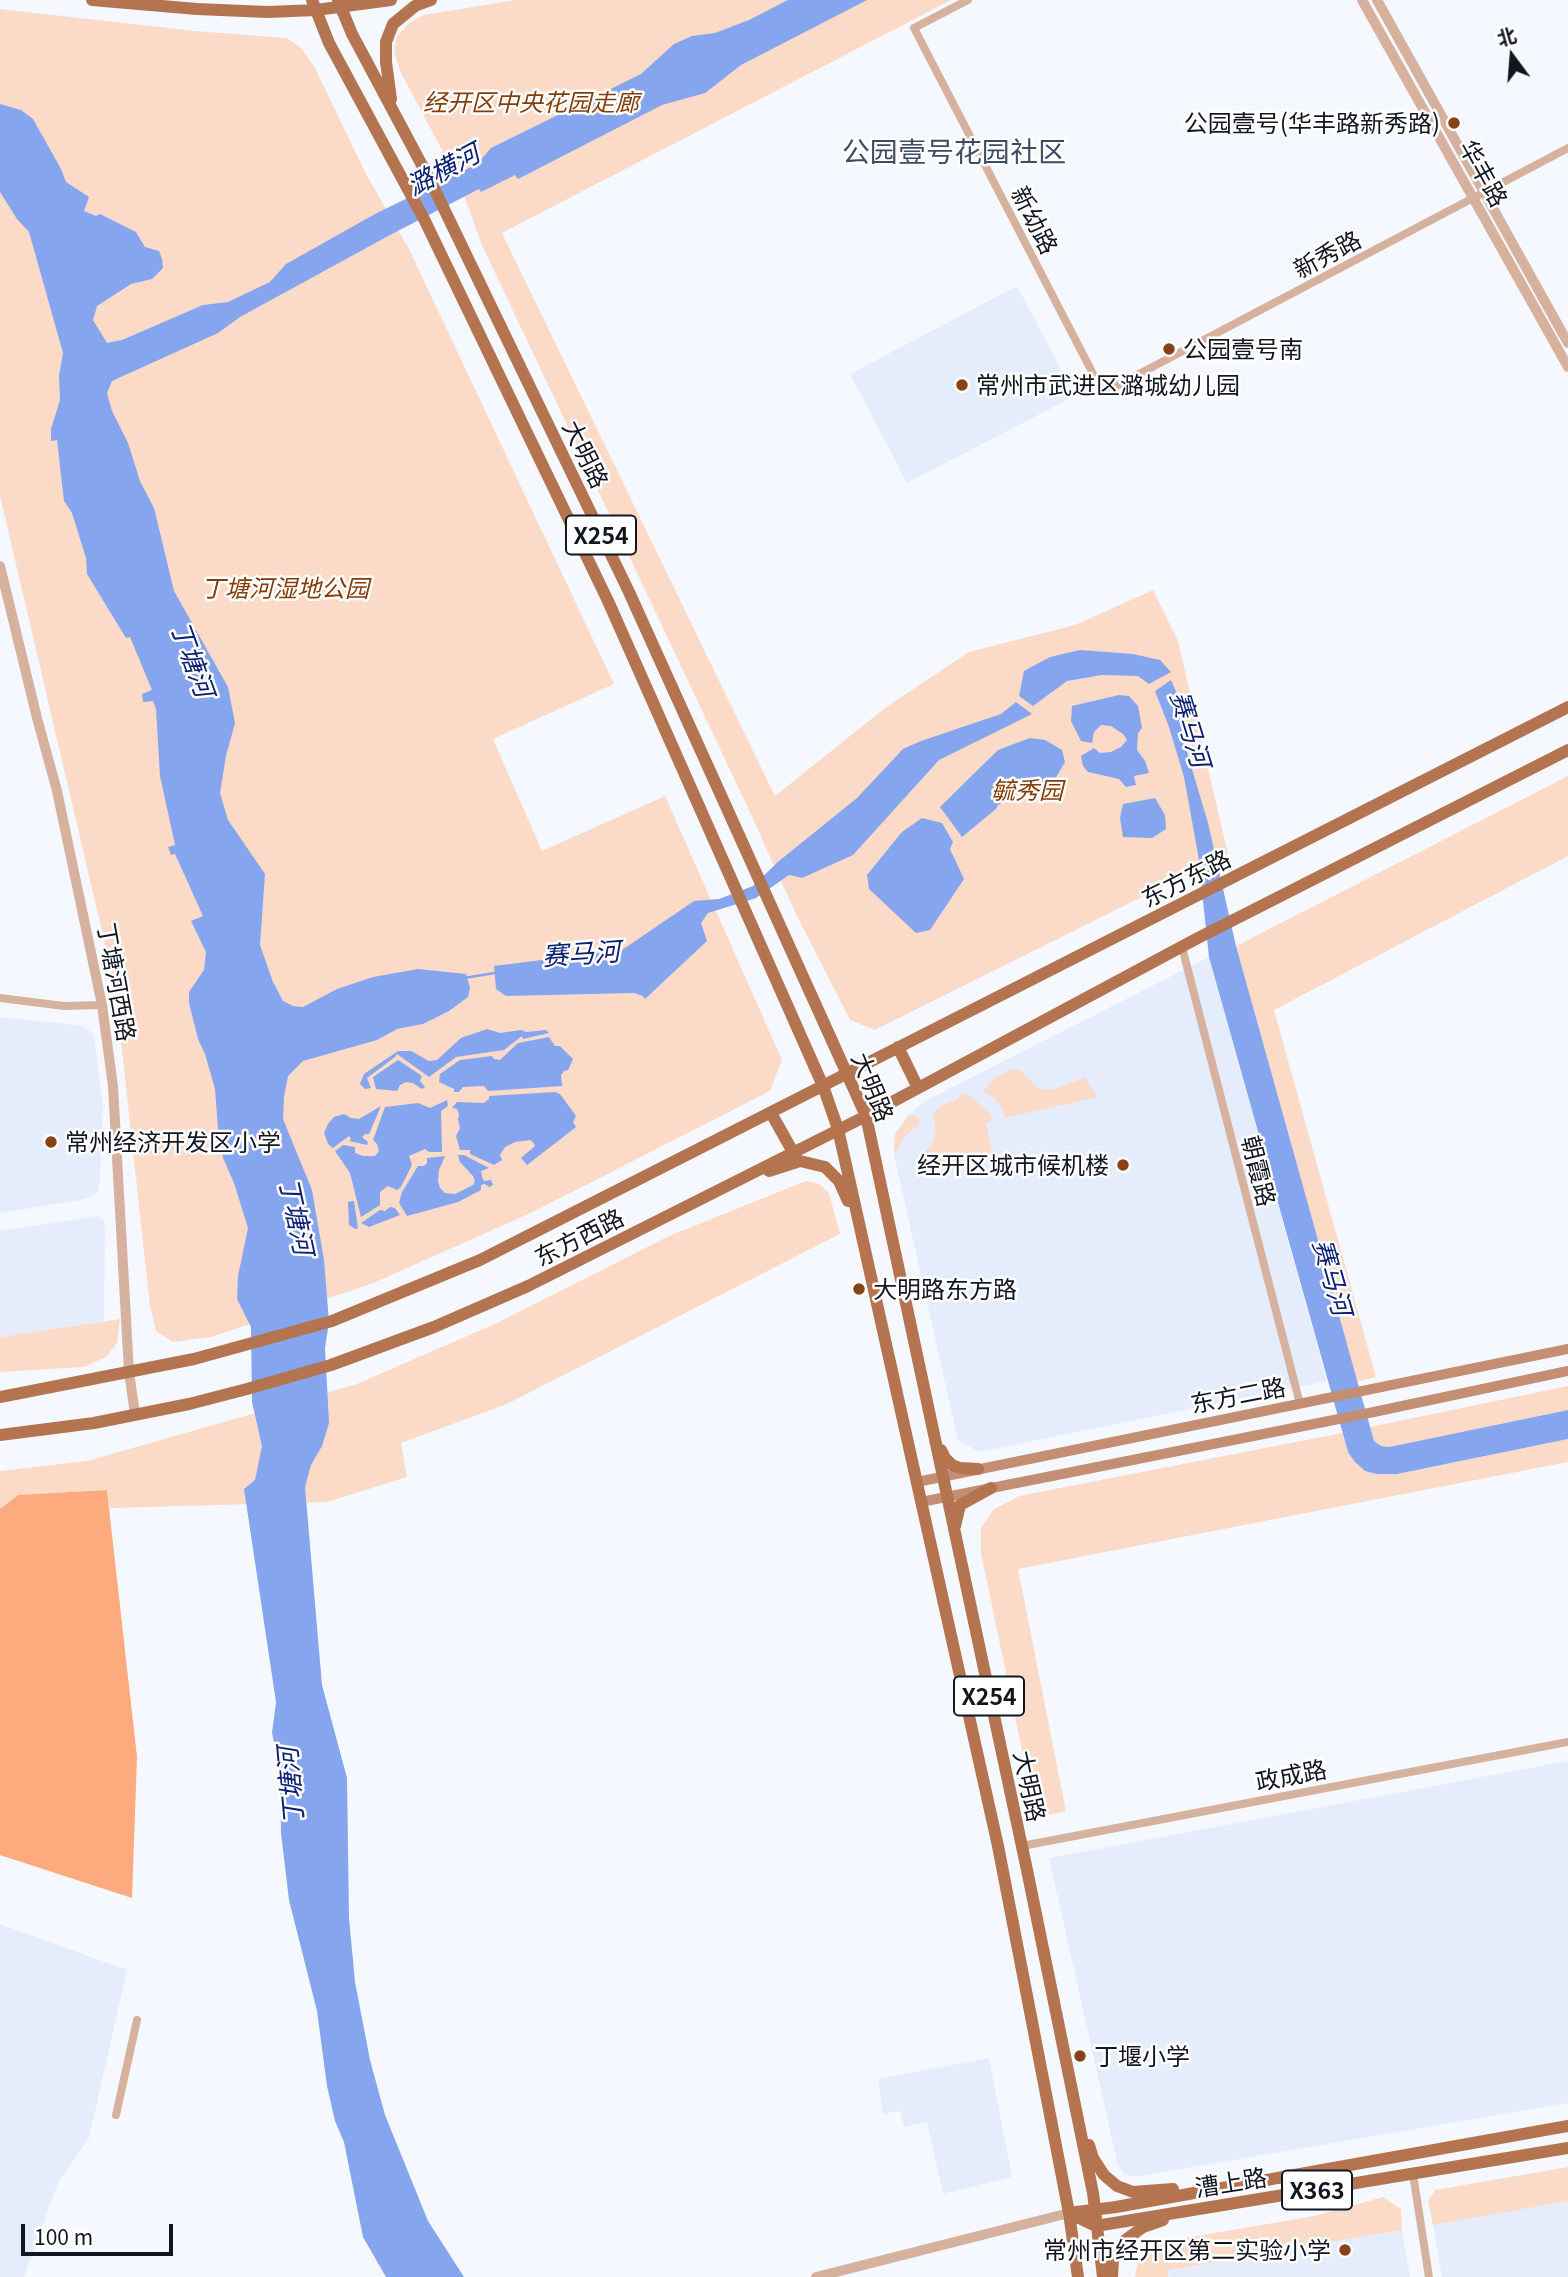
<!DOCTYPE html>
<meta charset="utf-8">
<style>
body{margin:0}
#map{position:relative;width:1568px;height:2277px;overflow:hidden;background:#f5f9ff;font-family:Georgia,"Noto Sans SC",serif}
canvas{display:block}
.north{position:absolute;left:1477px;top:21px;width:70px;height:70px;-webkit-text-stroke:5px #fff;paint-order:stroke;rotate:344deg;font-size:19px;font-weight:700;line-height:28px;text-align:center;color:#111620}
.north::after{content:'';display:block;margin:auto;width:24px;height:32px;background:#111620;clip-path:polygon(50% 0,100% 100%,50% 72%,0 100%)}
.scale{position:absolute;left:21px;top:2224px;width:152px;height:32px;box-sizing:border-box;border:4px solid #111620;border-top:0;padding-left:9px;font-size:21px;line-height:24px;white-space:nowrap;color:#111620;-webkit-text-stroke:5px #fff;paint-order:stroke}
</style>
<div id="map">
<canvas width="1568" height="2277"></canvas>
<div class="north">北</div>
<div class="scale">100 m</div>
</div>
<script>
const ctx = document.querySelector('canvas').getContext('2d');
ctx.lineJoin = 'round';
function paint(path, color) { ctx.fillStyle = color; ctx.fill(path, 'evenodd'); }
const toPath = rows => new Path2D(rows.map(r => 'M' + r).join(''));
function trace(path, color, width, dash) { ctx.strokeStyle = color; ctx.lineWidth = width; ctx.lineCap = dash ? 'butt' : 'round'; ctx.setLineDash(dash || []); ctx.stroke(path); }
function label(font, color, halo, rows, align = 'center') {
  ctx.font = font + ' Georgia,"Noto Sans SC",serif'; ctx.lineWidth = 5; ctx.setLineDash([]); ctx.textBaseline = 'middle'; ctx.strokeStyle = halo; ctx.fillStyle = color; for (const [text, x, y, turn = 0] of rows) {
    ctx.save(); ctx.translate(x, y); ctx.rotate((+turn || 0) * Math.PI / 180); ctx.textAlign = isNaN(turn) ? turn : align; if (halo) ctx.strokeText(text, 0, 0); ctx.fillText(text, 0, 0); ctx.restore();
  }
}
const built = toPath([
 [1017,286,1075,396,907,483,850,374],
 [1209,957,1327,1381,979,1452,958,1440,894,1155,895,1134,909,1115,925,1101],
 [0,1017,84,1026,94,1035,103,1107,100,1178,98,1192,86,1199,0,1213],
 [98,1216,105,1222,104,1321,0,1337,0,1231],
 [1568,1761,1568,2103,1134,2177,1124,2174,1118,2166,1049,1858],
 [0,1924,127,1970,89,2138,58,2183,24,2277,0,2277],
 [989,2058,1012,2177,943,2194,927,2122,904,2127,900,2111,883,2114,878,2079],
 [1568,2201,1568,2277,1442,2277,1433,2225],
 [1402,2230,1410,2277,1169,2277,1168,2270]
]);
const green = toPath([
 [515,0,951,0,502,233,775,796,885,708,969,652,1075,625,1153,590,1178,641,1228,854,875,1030,850,1020,795,912,748,808,481,243,460,184,400,71,394,51,397,36,409,23,424,15],
 [0,9,195,31,287,38,301,48,314,66,366,174,409,249,614,684,493,739,542,851,665,796,782,1060,770,1091,533,1212,371,1284,211,1337,173,1342,156,1331,150,1306,115,987,0,496],
 [1568,776,1568,856,1274,1010,1376,1377,1356,1382,1236,946],
 [1018,1069,1041,1090,1055,1089,1085,1077,1097,1097,1005,1118,1001,1107,994,1098,983,1091,996,1077,1009,1070],
 [967,1094,990,1113,992,1121,986,1123,992,1153,924,1168,920,1159,933,1141,936,1131,933,1116,937,1109,944,1104,957,1100,960,1095],
 [909,1115,914,1115,919,1119,919,1124,904,1137,897,1151,894,1151,895,1134],
 [806,1181,819,1184,829,1193,840,1234,507,1404,401,1443,407,1477,327,1502,110,1508,107,1490,18,1495,0,1509,0,1471,87,1461,357,1384,497,1323,669,1236],
 [120,1319,117,1343,106,1357,84,1367,0,1372,0,1337],
 [1568,1386,1568,1410,1389,1447,1380,1446,1374,1441,1370,1427],
 [1342,1433,1348,1452,1365,1471,1376,1474,1397,1474,1568,1439,1568,1462,1018,1569,1066,1811,1050,1815,1034,1808,981,1553,981,1528,993,1510,1019,1496],
 [1568,2167,1568,2201,1433,2225,1428,2201,1435,2190],
 [1383,2197,1401,2209,1402,2230,1169,2270,1168,2277,1135,2277,1138,2261,1148,2250,1162,2242,1314,2216]
]);
const forest = toPath([
 [107,1490,137,1757,132,1898,0,1855,0,1509,18,1495]
]);
const water = toPath([
 [788,0,867,0,741,65,705,93,662,105,518,179,515,175,481,192,479,189,390,235,240,317,218,333,112,381,107,393,112,411,128,443,140,481,154,508,174,591,228,687,235,723,226,756,220,793,228,820,265,874,260,945,273,982,283,1001,293,1006,303,1007,337,989,373,977,418,969,466,974,470,988,468,997,449,1011,423,1024,397,1029,377,1040,303,1061,288,1076,284,1097,283,1119,312,1190,324,1260,329,1322,325,1348,329,1423,322,1446,311,1465,305,1487,322,1685,347,1778,349,1918,355,1982,370,2060,385,2115,428,2221,464,2277,386,2277,363,2237,344,2142,335,2121,327,2086,317,2011,289,1900,281,1833,280,1770,272,1733,276,1702,244,1489,255,1480,262,1446,252,1402,251,1327,237,1299,238,1276,248,1228,234,1183,223,1158,218,1129,215,1089,205,1054,198,1039,189,1003,189,992,204,970,206,952,191,921,203,916,175,854,171,855,168,847,175,845,160,776,156,709,153,701,143,702,142,694,152,690,130,637,126,638,87,574,86,558,72,513,64,501,57,440,51,441,51,429,60,400,59,376,63,353,29,232,17,219,0,192,0,104,21,110,33,119,61,169,66,182,89,197,84,211,96,216,100,214,136,232,145,247,159,251,162,259,163,268,152,279,131,284,97,306,93,320,107,343,122,340,203,305,228,302,270,282,286,264,375,214,477,164,491,148,641,74,674,44,692,36,715,33,749,20],
 [1080,650,1133,654,1160,660,1171,672,1149,684,1138,676,1102,675,1067,681,1033,706,1019,696,1024,671,1050,657],
 [1171,680,1179,699,1186,749,1208,823,1236,946,1374,1441,1381,1446,1389,1447,1568,1410,1568,1439,1397,1474,1376,1474,1365,1471,1355,1462,1348,1452,1209,957,1198,854,1184,777,1169,727,1155,691],
 [1119,695,1129,696,1138,706,1142,728,1138,733,1137,750,1145,761,1149,773,1134,776,1136,785,1126,787,1119,779,1088,772,1083,766,1081,756,1094,748,1100,753,1111,752,1121,747,1127,740,1123,734,1111,726,1101,725,1094,732,1092,743,1081,741,1071,721,1072,706],
 [1016,702,1032,714,939,760,853,855,802,878,789,875,756,898,708,913,701,923,707,941,645,999,643,996,634,993,506,996,496,989,494,966,622,950,694,901,719,899,753,886,779,861,857,798,903,749,921,741,1001,714],
 [1030,738,1045,740,1062,750,1065,762,1055,779,1042,786,1033,784,1020,790,997,806,997,808,962,837,940,807,998,750],
 [1155,798,1165,815,1166,829,1152,838,1123,837,1120,818,1123,804],
 [922,818,942,823,953,842,950,849,964,879,930,930,916,933,869,889,867,875,902,832],
 [487,1029,500,1033,521,1030,526,1032,546,1030,549,1033,523,1039,522,1036,504,1050,456,1057,429,1077,397,1054,395,1057,367,1078,371,1088,365,1089,360,1084,364,1074,398,1051,411,1051,429,1061,437,1060,461,1038],
 [549,1037,555,1046,560,1046,573,1059,568,1070,564,1071,561,1075,562,1086,488,1091,484,1086,463,1087,459,1092,454,1092,454,1089,439,1082,440,1074,460,1060,492,1056,494,1059,500,1060,518,1043],
 [398,1060,422,1076,420,1081,425,1087,422,1089,413,1083,406,1082,400,1085,397,1091,376,1089,373,1077],
 [555,1092,560,1094,576,1116,573,1122,576,1127,527,1165,521,1158,535,1146,533,1142,530,1140,515,1142,505,1147,500,1155,502,1160,494,1165,470,1154,470,1150,460,1150,456,1136,460,1128,458,1120,459,1114,457,1109,452,1108,457,1102,484,1103,489,1099,489,1096],
 [447,1100,448,1106,441,1111,442,1152,429,1152,425,1149,409,1156,412,1165,401,1187,397,1190,388,1186,380,1192,380,1205,361,1217,350,1173,335,1151,343,1145,355,1147,355,1153,363,1156,375,1156,379,1151,377,1144,373,1140,385,1107,418,1103,430,1108],
 [381,1106,369,1134,365,1134,362,1137,368,1142,367,1145,349,1141,351,1139,349,1136,333,1148,328,1144,324,1133,328,1124,334,1117,344,1114,351,1118,359,1119],
 [458,1155,464,1155,489,1168,481,1171,482,1177,484,1181,491,1180,493,1185,489,1187,485,1184,481,1185,481,1190,458,1202,407,1216,399,1203,402,1192,418,1166,424,1166,427,1163,427,1158,445,1156,439,1170,438,1181,440,1188,445,1193,455,1194,473,1185,475,1181,473,1176,460,1162],
 [354,1201,358,1228,355,1229,349,1225,348,1202],
 [390,1207,395,1208,400,1215,369,1227,361,1223,380,1210,385,1211]
]);
const stream = toPath([
 [464,978,495,973]
]);
const minor = toPath([
 [968,0,914,28,1103,393,1568,148],
 [1182,947,1300,1404],
 [0,998,64,1006,102,1005],
 [1022,1846,1568,1742],
 [116,2115,137,2020],
 [1413,2174,1429,2277]
]);
const tertiary = toPath([
 [1362,0,1568,367],
 [1377,0,1568,343],
 [0,566,37,718,57,791,102,1005,113,1086,129,1372,135,1414],
 [816,2277,1069,2213]
]);
const secondary = toPath([
 [917,1482,1568,1349],
 [921,1502,1369,1413,1568,1371]
]);
const primary = toPath([
 [92,0,197,9,267,12,316,10,391,0],
 [312,0,329,43,425,221,608,601,823,1086,838,1129,998,1846,1069,2213,1078,2277],
 [338,0,352,34,431,182,629,592,866,1116,1027,1870,1093,2193,1103,2277],
 [391,99,386,62,386,42,393,24,415,6,431,0],
 [898,1047,918,1088],
 [771,1113,793,1152],
 [769,1171,800,1161,825,1167,839,1181,848,1201],
 [0,1397,194,1359,332,1321,480,1260,1568,707],
 [0,1435,94,1423,189,1404,247,1389,331,1365,434,1327,528,1286,866,1116,1196,939,1568,750],
 [941,1450,945,1458,952,1465,960,1468,978,1469],
 [955,1526,960,1505,991,1488],
 [1089,2145,1093,2158,1104,2175,1117,2186,1133,2192,1173,2189],
 [1069,2213,1096,2226,1568,2148],
 [1069,2213,1116,2207,1568,2126],
 [1112,2277,1113,2260,1124,2241,1143,2227,1163,2220]
]);
const markers = [
 [1454,123,7,"#874317"],
 [1169,349,7,"#874317"],
 [962,385,7,"#874317"],
 [51,1142,7,"#874317"],
 [1123,1165,7,"#874317"],
 [859,1289,7,"#874317"],
 [1080,2056,7,"#874317"],
 [1345,2250,7,"#874317"]
];
const shields = [
 [601,535,70],
 [989,1696,70],
 [1317,2190,70]
];
const shieldNames = [
 ["X254",601,535],
 ["X254",989,1696],
 ["X363",1317,2190]
];
const parkNames = [
 ["经开区中央花园走廊",531,102],
 ["丁塘河湿地公园",285,588],
 ["毓秀园",1027,790]
];
const poiNames = [
 ["公园壹号(华丰路新秀路)",1440,123,"right"],
 ["公园壹号南",1183,349],
 ["常州市武进区潞城幼儿园",976,385],
 ["常州经济开发区小学",65,1142],
 ["经开区城市候机楼",1109,1165,"right"],
 ["大明路东方路",873,1289],
 ["丁堰小学",1094,2056],
 ["常州市经开区第二实验小学",1331,2250,"right"]
];
const streetNames = [
 ["华丰路",1484,173,61],
 ["新幼路",1035,220,63],
 ["新秀路",1327,254,-28],
 ["大明路",586,454,64],
 ["东方东路",1186,878,-27],
 ["丁塘河西路",117,982,80],
 ["大明路",873,1087,68],
 ["朝霞路",1259,1171,76],
 ["东方西路",579,1237,-27],
 ["东方二路",1238,1395,-11],
 ["政成路",1291,1775,-11],
 ["大明路",1030,1786,78],
 ["漕上路",1231,2182,-9]
];
const waterNames = [
 ["潞横河",443,169,-28],
 ["丁塘河",193,659,70],
 ["赛马河",1191,729,73],
 ["赛马河",581,953,-4],
 ["丁塘河",297,1216,78],
 ["赛马河",1333,1277,74],
 ["丁塘河",290,1786,-95]
];
const quarterNames = [
 ["公园壹号花园社区",954,151]
];
paint(built, '#e5ecfc');
paint(green, '#fbdac8');
paint(forest, '#fcaa7e');
paint(water, '#86a5ef');
trace(stream, '#86a5ef', 2.5);
trace(minor, '#d6b19e', 8);
trace(tertiary, '#d6b19e', 10);
trace(secondary, '#c38e71', 10);
trace(primary, '#b57450', 12);
for (const [x, y, r, color] of markers) { const dot = new Path2D(); dot.arc(x, y, r, 0, 2 * Math.PI); ctx.fillStyle = color; ctx.fill(dot); trace(dot, '#fff', 2.5); }
for (const [x, y, w] of shields) { const box = new Path2D(); box.roundRect(x - w / 2, y - 19.5, w, 39, 5); ctx.fillStyle = '#fff'; ctx.fill(box); trace(box, '#111620', 2); }
label('bold 23px', '#111620', null, shieldNames);
label('italic 24px', '#843c08', '#fff', parkNames);
label('24px', '#111620', '#fff', poiNames, 'left');
label('24px', '#111620', '#fff', streetNames);
label('italic 26px', '#0c2174', '#fff', waterNames);
label('28px', '#3f4a64', '#fff', quarterNames);
</script>
